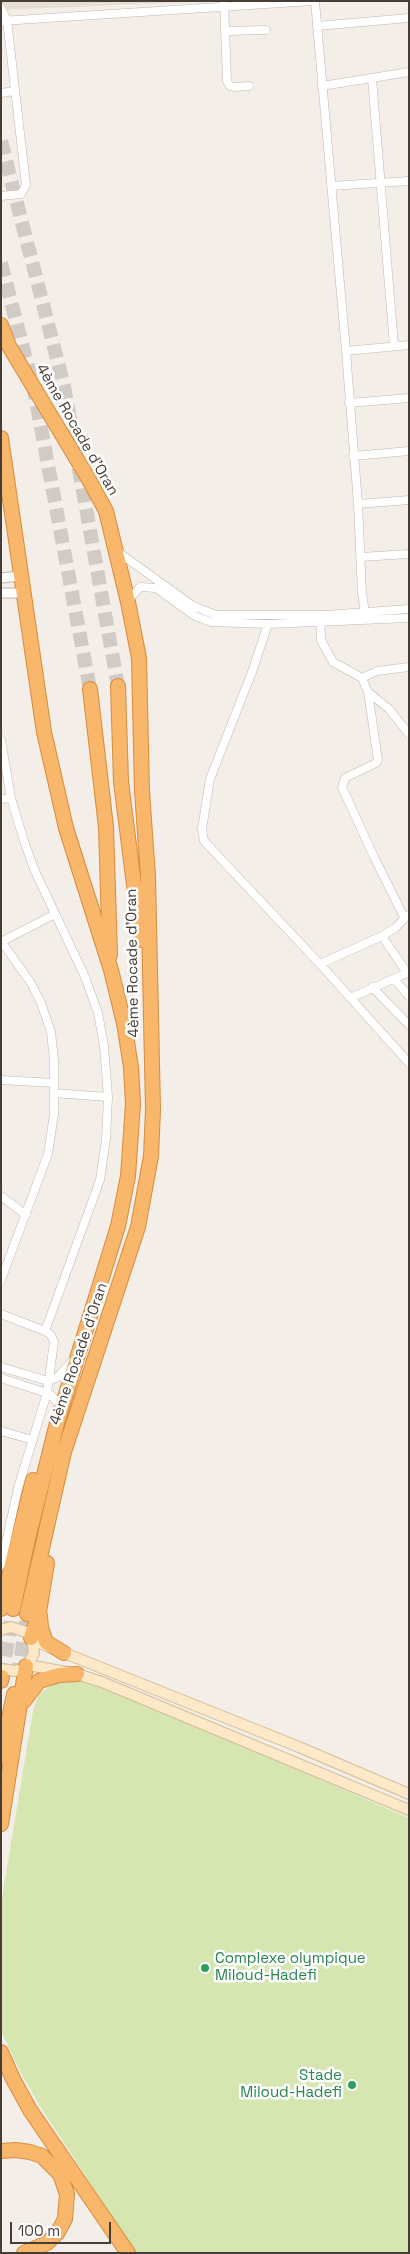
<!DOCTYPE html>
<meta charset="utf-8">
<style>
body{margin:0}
#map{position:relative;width:410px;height:2254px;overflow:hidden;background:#f3eee7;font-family:"Space Grotesk",sans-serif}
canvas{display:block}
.frame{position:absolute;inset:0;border:2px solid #463e36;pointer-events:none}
.scale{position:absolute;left:10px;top:2222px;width:101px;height:22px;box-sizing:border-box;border:2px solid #463e36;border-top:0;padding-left:6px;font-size:15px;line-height:18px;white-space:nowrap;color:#463e36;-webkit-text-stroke:4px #fff;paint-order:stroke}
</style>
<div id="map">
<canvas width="410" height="2254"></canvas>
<div class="frame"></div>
<div class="scale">100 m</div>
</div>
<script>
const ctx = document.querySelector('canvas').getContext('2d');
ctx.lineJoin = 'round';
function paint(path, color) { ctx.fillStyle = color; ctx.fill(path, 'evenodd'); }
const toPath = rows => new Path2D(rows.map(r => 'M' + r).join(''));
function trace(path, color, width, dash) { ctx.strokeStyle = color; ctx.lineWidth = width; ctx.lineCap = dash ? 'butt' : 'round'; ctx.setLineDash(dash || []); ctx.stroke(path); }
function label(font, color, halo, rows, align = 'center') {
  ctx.font = font + ' "Space Grotesk",sans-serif'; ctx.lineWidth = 5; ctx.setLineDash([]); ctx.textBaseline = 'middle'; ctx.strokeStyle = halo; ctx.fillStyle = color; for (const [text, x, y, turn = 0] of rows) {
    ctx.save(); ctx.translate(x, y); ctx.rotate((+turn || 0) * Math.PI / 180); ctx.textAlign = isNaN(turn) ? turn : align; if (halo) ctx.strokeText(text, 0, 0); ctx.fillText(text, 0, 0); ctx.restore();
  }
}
const residential = toPath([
 [1,1,217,1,1,10]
]);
const green = toPath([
 [62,1678,77,1679,135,1699,409,1818,409,2253,136,2253,40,2106,20,2071,1,2031,1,1904,33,1711,39,1694]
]);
const motorwayTunnel = toPath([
 [1,141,64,386,118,686],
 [1,263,34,390,90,689],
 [2,1677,13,1609],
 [18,1677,27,1614]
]);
const minor = toPath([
 [224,1,227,81,230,86,235,87,249,86],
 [315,1,346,351,358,504,362,593,366,619],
 [1,8,7,20,26,185,21,194,1,196],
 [1,21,313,1],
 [317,26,409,18],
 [226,31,266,30],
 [372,78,394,346],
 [322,86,409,72],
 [1,93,14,91],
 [331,186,409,181],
 [346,351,409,345],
 [349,403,409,398],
 [353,456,409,451],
 [358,504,409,500],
 [118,552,193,606,216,615,326,615,409,609],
 [360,557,409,554],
 [128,601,140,587,156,588,195,616,211,622,268,624,409,618],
 [320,615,321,640,333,662,362,678,368,692,378,760,376,763,345,778,342,787,374,857,404,917],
 [268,624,252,672,210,779,202,829,204,841,320,964,409,1063],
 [362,678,377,671,409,667],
 [368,692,389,709,409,734],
 [1,740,11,798,24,841,34,869,85,977,98,1013,104,1046,108,1097,106,1139,100,1180,45,1331,51,1335,54,1342,47,1393,18,1488,1,1565],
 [1,799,11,798],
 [382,936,407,973],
 [1,941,31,983,41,1003,51,1032,54,1060,54,1114,48,1154,1,1280],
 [1,942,55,914],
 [320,964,382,936,395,928,407,916],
 [394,979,409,996],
 [372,987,409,1025],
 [350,998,409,972],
 [1,1080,54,1083],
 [54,1093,108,1097],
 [1,1196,26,1215],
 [1,1314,45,1331],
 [1,1367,48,1381,58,1377,72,1361],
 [1,1378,50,1394,58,1403],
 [1,1431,33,1440]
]);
const tertiary = toPath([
 [1,578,21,576],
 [1,593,23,593]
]);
const secondary = toPath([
 [1,1630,11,1627,26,1632,32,1640,34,1653,28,1665,21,1670,14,1671,1,1669],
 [32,1640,299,1747,409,1794],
 [28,1665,77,1674,102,1682,409,1810]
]);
const motorway = toPath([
 [1,325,9,346,88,478,106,511,128,602,139,658,142,791,148,876,153,1110,151,1156,138,1227,64,1452,27,1614],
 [1,438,44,732,66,828,111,970,124,1023,131,1067,133,1104,128,1176,118,1226,57,1423,28,1539,13,1609],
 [118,686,121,782,141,940],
 [90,689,106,827,110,955],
 [1,1609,33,1480],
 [40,1615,41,1628,46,1642,64,1653],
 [31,1638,39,1612,47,1563],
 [1,1681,2,1677],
 [24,1701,39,1681,59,1675,77,1674],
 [1,1757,14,1694],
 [1,1824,26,1666],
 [1,2052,13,2079,30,2110,128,2253],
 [1,2151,16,2150,30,2152,42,2156,60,2174,67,2194,65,2219,58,2232,47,2243,24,2253]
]);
const markers = [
 [205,1968,5,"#2e9e5b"],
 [352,2085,5,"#2e9e5b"]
];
const streetNames = [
 ["4ème Rocade d'Oran",77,430,60],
 ["4ème Rocade d'Oran",133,963,-91],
 ["4ème Rocade d'Oran",79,1354,-71]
];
const leisureNames = [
 ["Complexe olympique",215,1959],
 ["Miloud-Hadefi",215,1976],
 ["Stade",342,2076,"right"],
 ["Miloud-Hadefi",342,2093,"right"]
];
paint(residential, '#e7dfd6');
paint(green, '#d6e6b1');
trace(motorwayTunnel, '#d0cbc4', 14, [14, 7]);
trace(minor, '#c1b7ad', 9);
trace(tertiary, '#c1b7ad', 11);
trace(secondary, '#d2bb98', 12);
trace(motorway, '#d98a3c', 16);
trace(minor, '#fff', 8);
trace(tertiary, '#fff', 9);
trace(secondary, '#fde9c8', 10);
trace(motorway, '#f9b76c', 14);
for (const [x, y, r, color] of markers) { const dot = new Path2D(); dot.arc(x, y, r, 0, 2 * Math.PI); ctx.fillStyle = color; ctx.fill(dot); trace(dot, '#fff', 2); }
label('15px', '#463e36', '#fff', streetNames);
label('15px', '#27864d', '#fff', leisureNames, 'left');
</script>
